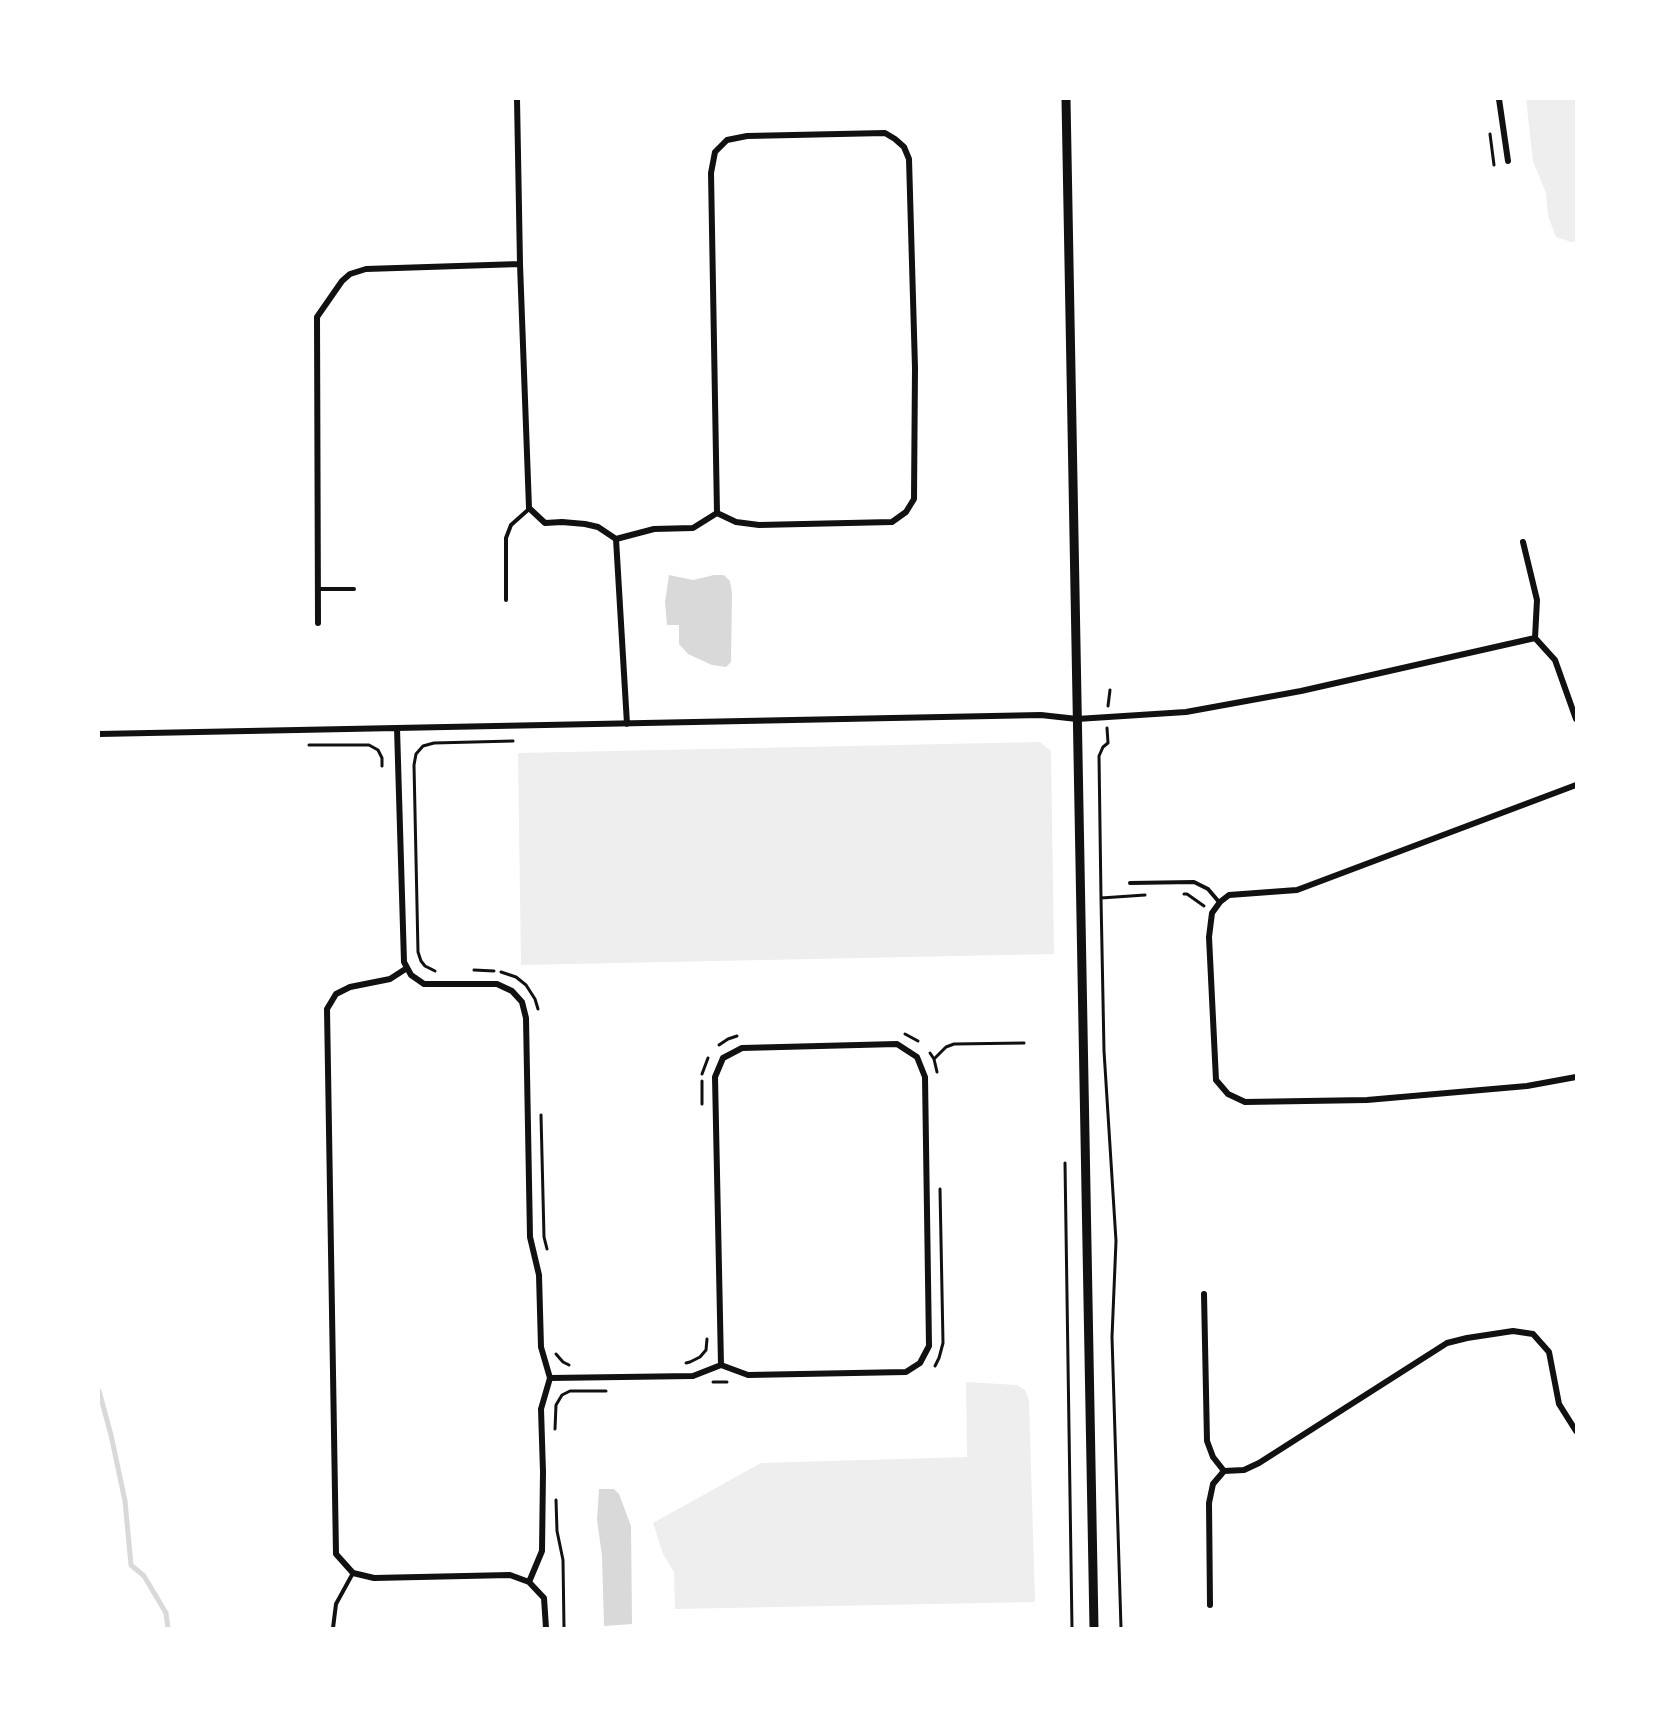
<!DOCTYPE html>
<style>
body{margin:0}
#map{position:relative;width:1675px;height:1727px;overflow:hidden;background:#fff;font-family:"Roboto Serif",serif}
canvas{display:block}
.frame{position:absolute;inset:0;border:100px solid #fff;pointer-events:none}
</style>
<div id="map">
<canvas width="1675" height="1727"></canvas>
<div class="frame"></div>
</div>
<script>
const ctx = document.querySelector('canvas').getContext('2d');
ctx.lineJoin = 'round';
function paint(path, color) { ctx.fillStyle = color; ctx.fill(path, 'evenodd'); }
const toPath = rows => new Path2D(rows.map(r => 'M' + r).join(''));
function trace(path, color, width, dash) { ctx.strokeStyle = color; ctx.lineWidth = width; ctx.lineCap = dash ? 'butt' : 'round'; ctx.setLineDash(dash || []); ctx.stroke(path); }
const green = toPath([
 [1526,99,1576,99,1576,242,1571,242,1556,237,1548,216,1546,193,1533,161],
 [1040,742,1051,751,1054,954,521,965,518,753],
 [966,1382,1017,1385,1025,1390,1029,1400,1035,1602,675,1609,674,1572,663,1554,653,1523,761,1463,967,1457]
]);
const water = toPath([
 [669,575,693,580,714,575,724,575,730,581,732,593,731,662,726,667,712,665,688,654,679,644,679,625,667,625,665,602],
 [599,1489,614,1489,619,1494,631,1526,632,1624,604,1626,602,1556,597,1520]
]);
const stream = toPath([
 [99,1391,111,1435,125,1501,131,1565,144,1576,166,1613,168,1628]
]);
const path = toPath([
 [1490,134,1494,165],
 [1108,706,1110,690],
 [1107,728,1108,743,1103,747,1099,756,1101,898,1104,1051,1116,1241,1112,1337,1121,1628],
 [309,745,369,745,378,750,382,758,382,766],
 [1184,894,1187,894,1204,906],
 [1101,898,1145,895],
 [474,970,494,971],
 [435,971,425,966,421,961,418,952,414,765,416,754,423,746,434,743,513,741],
 [501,972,516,977,526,985,535,999,538,1009],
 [905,1034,918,1041],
 [719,1045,728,1039,737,1036],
 [930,1053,934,1059,946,1047,954,1044,1024,1043],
 [934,1059,937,1072],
 [702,1074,708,1058],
 [702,1081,702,1104],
 [541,1115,544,1237,547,1249],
 [1065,1163,1072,1628],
 [556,1354,563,1362,569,1365],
 [686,1363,690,1362,700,1357,706,1350,707,1339],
 [935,1366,939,1358,943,1343,940,1189],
 [713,1382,727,1382],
 [555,1429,556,1405,562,1395,570,1391,606,1391],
 [556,1500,557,1531,563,1560,564,1628]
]);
const service = toPath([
 [318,589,354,589],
 [506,600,506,538,511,525,529,509],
 [1130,883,1194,882,1208,889,1219,902],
 [333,1628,336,1604,353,1573]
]);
const minor = toPath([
 [517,99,520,264,529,508,545,523,562,522,585,524,598,527,616,539,627,724],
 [1499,99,1508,161],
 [616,539,654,529,693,528,717,513,736,522,759,525,892,522,906,512,914,499,915,368,909,159,904,147,895,139,885,133,747,136,727,140,715,152,711,173,717,513],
 [1523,542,1537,600,1535,638,1555,660,1576,719],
 [318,623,317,317,342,281,350,274,366,269,520,264],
 [397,728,404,962,411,975,424,984,497,984,512,991,522,1002,526,1018,530,1237,539,1275,541,1347,550,1378,541,1409,543,1472,542,1551,529,1582,544,1598,546,1628],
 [99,734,1041,715,1077,719,1186,712,1301,691,1535,638],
 [1576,785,1297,890,1229,895,1220,902,1212,913,1209,937,1216,1080,1228,1094,1245,1102,1367,1100,1527,1086,1576,1077],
 [407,968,390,979,350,987,336,994,327,1009,336,1554,353,1573,374,1578,510,1575,529,1582],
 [1204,1294,1207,1441,1213,1457,1224,1471,1244,1470,1259,1463,1447,1343,1467,1338,1513,1331,1533,1334,1549,1352,1559,1404,1576,1431],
 [550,1378,693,1376,721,1365,748,1375,906,1372,920,1363,929,1346,925,1077,917,1057,897,1044,742,1048,723,1058,715,1077,721,1365],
 [1210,1605,1209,1503,1213,1484,1224,1471]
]);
const tertiary = toPath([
 [1066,99,1094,1628]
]);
paint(green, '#eee');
paint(water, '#d9d9d9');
trace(stream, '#d9d9d9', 5);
trace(path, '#111', 3);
trace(service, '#111', 4);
trace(minor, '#111', 6);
trace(tertiary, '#111', 9);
</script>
